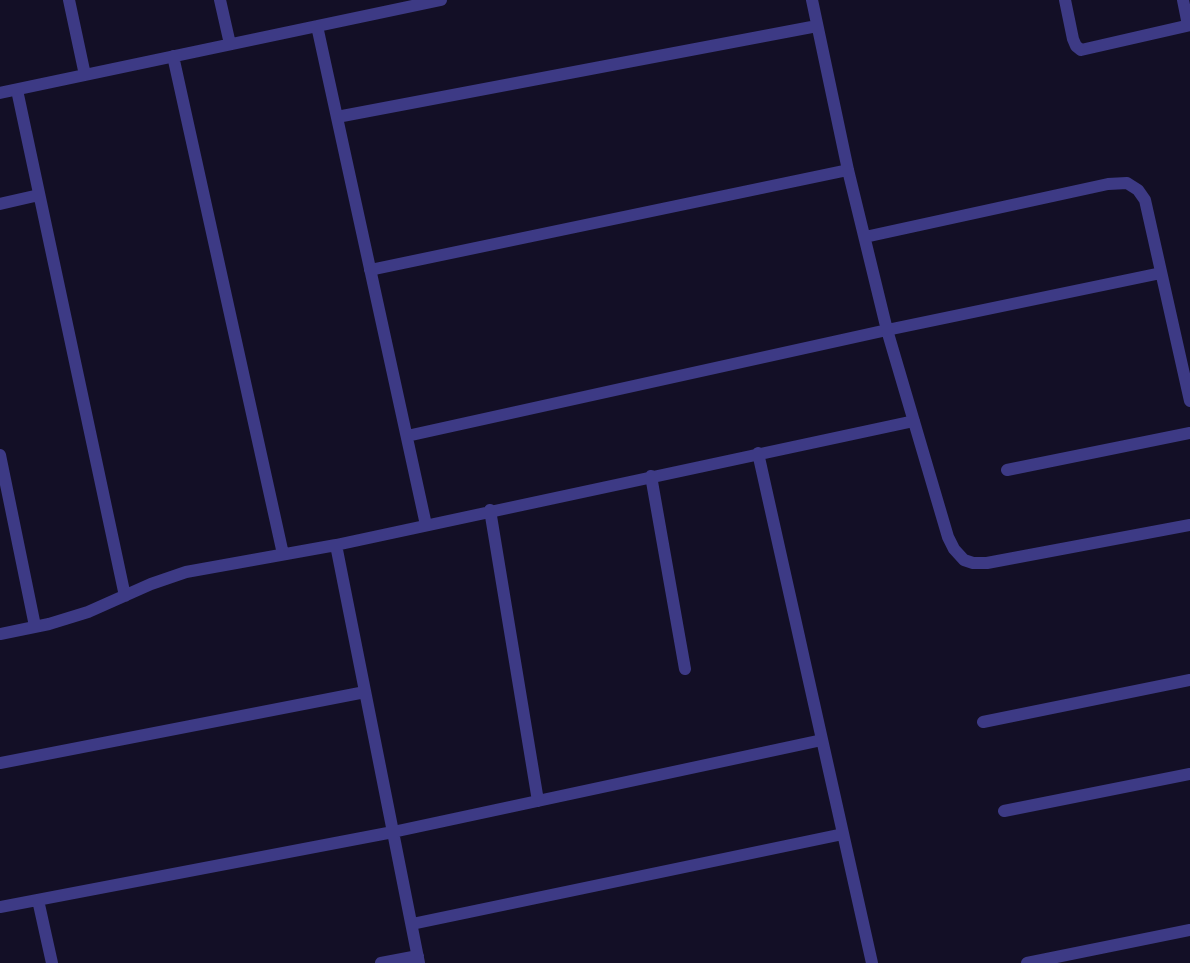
<!DOCTYPE html>
<style>
body{margin:0}
canvas{display:block;background:#130f26}
</style>
<canvas width="1190" height="963"></canvas>
<script>
const ctx = document.querySelector('canvas').getContext('2d');
ctx.lineJoin = 'round';
const toPath = rows => new Path2D(rows.map(r => 'M' + r).join(''));
function trace(path, color, width, dash) { ctx.strokeStyle = color; ctx.lineWidth = width; ctx.lineCap = dash ? 'butt' : 'round'; ctx.setLineDash(dash || []); ctx.stroke(path); }
const minor = toPath([
 [69,0,85,75],
 [220,0,230,44],
 [812,0,848,170,887,330,948,537,954,549,964,560,973,563,987,563,1190,525],
 [1065,0,1073,39,1076,46,1081,50,1190,25],
 [1183,0,1188,25],
 [317,26,426,525],
 [173,56,283,554],
 [17,90,125,596],
 [0,93,441,0],
 [337,117,817,26],
 [0,204,39,195],
 [865,237,1108,184,1127,183,1138,190,1145,200,1190,401],
 [370,270,848,170],
 [407,436,887,330,1161,273],
 [758,453,872,963],
 [0,455,35,626],
 [1007,470,1190,433],
 [651,476,685,669],
 [490,510,538,801],
 [336,545,419,963],
 [0,634,49,624,88,612,151,584,186,572,336,545,914,421],
 [983,722,1190,680],
 [0,763,365,692],
 [1004,811,1190,774],
 [38,900,52,963],
 [0,907,393,832,822,740],
 [412,924,843,834],
 [381,963,418,956],
 [1027,963,1190,930]
]);
trace(minor, '#3d3a85', 12);
</script>
